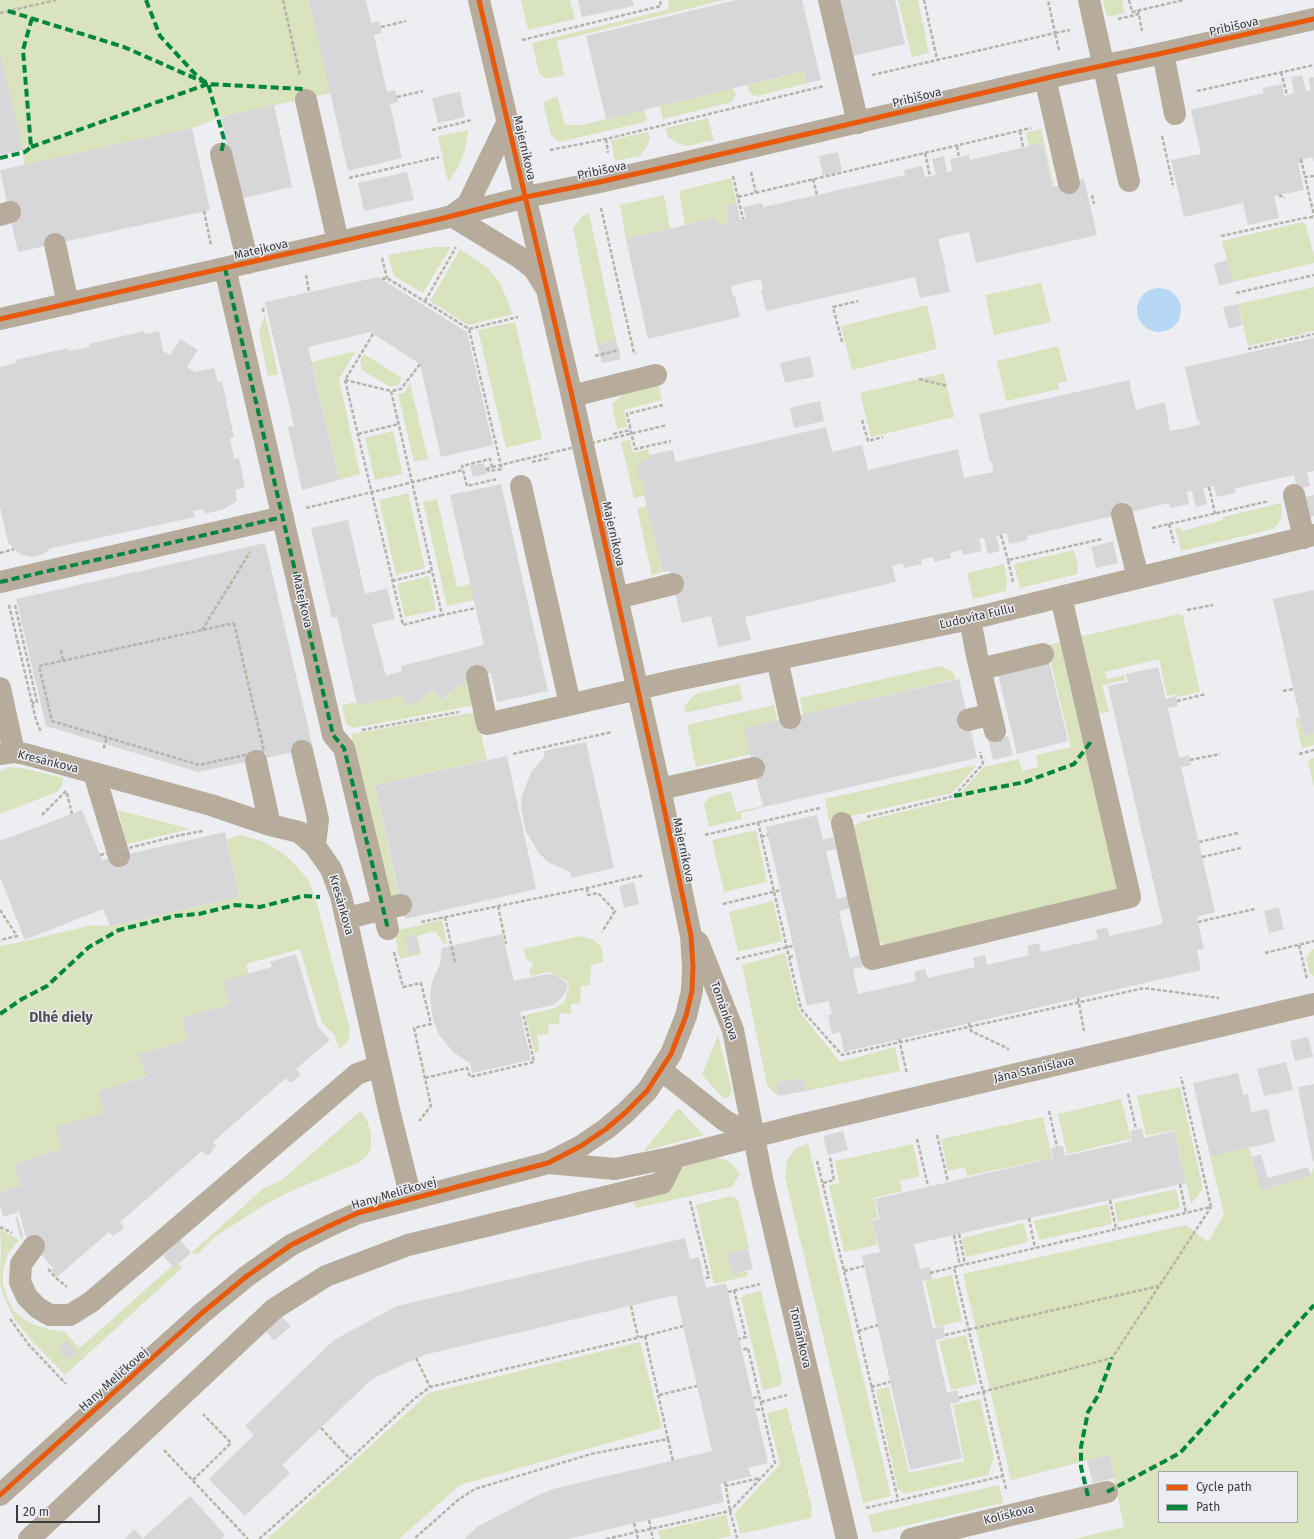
<!DOCTYPE html>
<meta charset="utf-8">
<style>
body{margin:0}
#map{position:relative;width:1314px;height:1539px;overflow:hidden;background:#edeef1;font-family:"Fira Sans",sans-serif}
canvas{display:block}
.legend{position:absolute;left:1158px;top:1471px;width:140px;height:52px;box-sizing:border-box;background:#ebedf3;border:1px solid #a5a6ab;margin:0;padding:5px 7px;list-style:none;font-size:12px;color:#3b3c3e}
.legend li{display:flex;align-items:center;gap:8px;height:20px}
.legend b{width:20px;border:1px solid #a5a6ab}
.scale{position:absolute;left:16px;top:1505px;width:84px;height:18px;box-sizing:border-box;border:2px solid #3b3c3e;border-top:0;padding-left:5px;font-size:12px;line-height:14px;white-space:nowrap;color:#3b3c3e;-webkit-text-stroke:3px #ebedf3;paint-order:stroke}
</style>
<div id="map">
<canvas width="1314" height="1539"></canvas>
<ul class="legend">
<li><b style="height:5px;background:#e8590c"></b>Cycle path</li>
<li><b style="height:5px;background:#00873e"></b>Path</li>
</ul>
<div class="scale">20 m</div>
</div>
<script>
const ctx = document.querySelector('canvas').getContext('2d');
ctx.lineJoin = 'round';
function paint(path, color) { ctx.fillStyle = color; ctx.fill(path, 'evenodd'); }
const toPath = rows => new Path2D(rows.map(r => 'M' + r).join(''));
function trace(path, color, width, dash) { ctx.strokeStyle = color; ctx.lineWidth = width; ctx.lineCap = dash ? 'butt' : 'round'; ctx.setLineDash(dash || []); ctx.stroke(path); }
function label(font, color, halo, rows, align = 'center') {
  ctx.font = font + ' "Fira Sans",sans-serif'; ctx.lineWidth = 3; ctx.setLineDash([]); ctx.textBaseline = 'middle'; ctx.strokeStyle = halo; ctx.fillStyle = color; for (const [text, x, y, turn = 0] of rows) {
    ctx.save(); ctx.translate(x, y); ctx.rotate((+turn || 0) * Math.PI / 180); ctx.textAlign = isNaN(turn) ? turn : align; if (halo) ctx.strokeText(text, 0, 0); ctx.fillText(text, 0, 0); ctx.restore();
  }
}
const green = toPath([
 [0,0,309,0,331,93,221,117,192,128,25,165,0,51],
 [521,0,570,0,575,19,528,30],
 [668,0,724,0,557,41,564,75,546,79,539,73,532,43,669,9],
 [898,0,918,0,929,53,912,57],
 [1103,0,1122,0,1125,13,1107,17],
 [804,71,807,83,758,96,753,95,749,92,748,85],
 [733,88,736,95,732,102,663,119,660,106],
 [557,96,565,125,582,125,644,109,647,119,644,122,559,142,551,135,543,103],
 [708,118,714,140,687,146,677,143,668,137,665,128],
 [1041,129,1054,186,1052,187,1042,143,1029,146,1026,133],
 [468,130,465,150,458,168,448,182,438,136],
 [648,132,650,138,647,146,640,156,615,161,611,140],
 [731,178,737,204,725,207,729,223,718,225,716,218,685,225,679,191],
 [664,195,670,229,626,239,620,205],
 [589,213,616,340,597,345,573,228,582,216],
 [1302,222,1306,225,1314,256,1314,263,1233,282,1222,241],
 [433,247,451,247,423,293,394,276,388,255],
 [460,249,488,268,500,283,513,314,468,325,430,301],
 [1041,283,1051,322,994,335,985,295],
 [1314,287,1314,331,1248,346,1238,304],
 [927,305,937,349,852,370,841,326],
 [265,314,278,374,268,376,259,333],
 [515,322,542,439,506,448,478,330],
 [1058,346,1067,381,1058,383,1059,389,1006,401,997,361],
 [356,351,339,379,360,474,339,480,312,362],
 [364,354,402,378,398,385,390,387,362,370,360,361],
 [944,373,954,417,871,437,860,393],
 [410,383,428,459,414,462,398,394,404,393],
 [658,384,662,400,624,410,627,427,617,429,612,404,629,390],
 [393,431,403,474,375,480,365,438],
 [630,440,633,453,648,449,651,459,644,461,640,464,637,469,645,482,647,491,644,492,644,496,634,498,621,442],
 [408,493,425,568,396,575,379,500],
 [437,499,457,587,470,584,474,600,447,606,423,502],
 [1281,503,1282,511,1281,518,1278,524,1273,529,1181,551,1175,528,1179,527,1182,531,1223,520,1223,517],
 [647,506,663,572,652,575,637,509],
 [1074,550,1078,566,1077,574,1020,588,1014,564],
 [1004,564,1007,581,1006,591,973,599,967,573],
 [429,576,436,610,405,617,397,584],
 [1179,614,1183,616,1200,692,1178,697,1177,694,1167,696,1159,659,1105,672,1107,679,1124,675,1125,680,1102,685,1109,712,1096,714,1078,637],
 [1064,641,1124,891,891,950,872,935,849,831,860,822,955,799,984,767,1019,759,1022,771,1038,767,1036,755,1071,747,1050,659,1045,646],
 [940,666,950,670,954,674,956,679,803,715,800,698],
 [466,678,476,705,353,728,346,724,342,705,356,702,357,705,402,695,411,707,433,690,442,700,467,680],
 [739,684,743,700,685,713,684,707,693,696,699,693],
 [774,705,777,721,751,754,696,767,687,725],
 [476,712,487,760,375,785,399,895,387,898,351,734],
 [1295,718,1300,718,1304,736,1314,733,1314,745,1302,748],
 [1314,758,1314,788,1308,760],
 [976,765,973,770,952,793,829,821,825,799],
 [10,767,26,769,64,778,62,785,57,792,0,814,0,771],
 [731,791,736,812,763,806,763,807,741,813,742,819,709,827,704,805,706,801,710,797],
 [118,810,190,829,127,844],
 [756,830,767,882,724,892,712,840],
 [241,835,264,842,281,852,296,865,309,881,316,900,350,1030,348,1041,339,1050,334,1034,322,1023,300,949,246,964,249,974,230,1004,182,1018,188,1040,140,1054,146,1077,98,1091,104,1113,62,1149,14,1164,20,1186,0,1192,0,946,25,941,93,925,110,926,239,897,227,839],
 [773,901,782,941,738,952,729,912],
 [442,920,447,943,444,944,435,931,417,936,421,954,400,959,394,931],
 [580,936,594,940,602,948,603,962,591,965,590,985,581,986,580,1003,571,1004,571,1014,560,1013,559,1024,549,1024,548,1034,537,1035,539,1051,535,1053,525,1015,555,1008,564,1002,569,987,568,982,557,975,547,972,531,976,529,969,533,966,532,962,527,961,524,949],
 [1314,949,1314,976,1310,973,1306,959,1311,950],
 [785,953,799,1011,840,1062,895,1047,900,1071,806,1091,804,1078,777,1083,779,1096,772,1091,767,1085,742,965],
 [718,1035,732,1091,729,1097,723,1098,702,1075],
 [1180,1087,1203,1189,1191,1204,1174,1130,1146,1136,1137,1096],
 [1121,1099,1131,1139,1067,1154,1058,1114],
 [678,1108,704,1135,644,1151],
 [359,1112,361,1112,367,1120,371,1134,371,1146,369,1153,360,1162,289,1192,268,1203,244,1218,215,1237,198,1254,191,1253,264,1188,282,1180],
 [1043,1117,1052,1158,967,1176,965,1167,948,1171,941,1139],
 [808,1143,891,1496,863,1503,785,1177,787,1160,795,1149],
 [913,1144,920,1176,900,1181,902,1191,874,1198,878,1218,872,1220,877,1245,844,1252,829,1185,839,1183,835,1161],
 [1249,1147,1262,1190,1311,1176,1314,1166,1314,1539,1074,1539,1124,1527,1109,1455,1011,1480,963,1274,1186,1225,1208,1242,1224,1215,1210,1156],
 [1159,1472,1297,1472,1297,1522,1159,1522],
 [713,1157,726,1160,734,1166,740,1174,732,1187,636,1208,633,1198,673,1176,689,1162],
 [1176,1189,1180,1208,1118,1222,1114,1203],
 [731,1196,738,1200,749,1248,748,1249,727,1255,732,1274,746,1271,748,1276,714,1284,696,1205],
 [1108,1204,1112,1224,1039,1240,1034,1221],
 [1024,1223,1028,1242,966,1257,962,1238],
 [0,1229,19,1240,8,1253,3,1269,3,1285,8,1300,14,1311,24,1319,35,1325,48,1329,65,1332,79,1348,82,1346,172,1266,179,1264,182,1268,65,1375,32,1341,14,1319,8,1306,3,1295,0,1283,1,1247],
 [952,1275,962,1321,936,1327,925,1281],
 [761,1291,782,1380,779,1386,763,1390,741,1298,744,1295],
 [966,1335,977,1384,951,1390,939,1341],
 [640,1342,662,1428,466,1483,459,1486,399,1539,267,1539,429,1393],
 [889,1387,909,1473,964,1461,953,1405,980,1399,994,1458,988,1475,904,1494,898,1489,876,1390],
 [787,1408,812,1508,811,1518,740,1534,735,1513,780,1464,767,1413],
 [999,1485,1003,1503,873,1533,868,1515],
 [726,1515,731,1536,716,1539,660,1539,658,1531]
]);
const water = toPath([
 '1137 310a22 22 0 1 1 44 0a22 22 0 1 1-44 0Z'
]);
const building = toPath([
 [309,0,366,0,371,23,379,21,382,33,374,35,387,92,395,90,397,97,398,102,390,104,402,158,348,171],
 [578,0,632,0,634,6,582,17],
 [736,0,802,0,821,80,807,83,804,71,606,119,586,36],
 [840,0,895,0,905,44,853,56],
 [0,52,23,150,0,155],
 [1302,75,1306,91,1311,90,1309,78,1314,77,1314,162,1312,157,1301,160,1301,163,1298,164,1304,190,1274,196,1279,218,1248,225,1243,203,1184,217,1171,160,1201,154,1191,110,1264,93,1262,88,1282,84,1284,96,1294,93,1291,77],
 [458,92,460,92,465,117,438,123,432,98],
 [274,105,292,187,239,199,221,117],
 [192,128,210,210,18,252,0,170],
 [1042,143,1052,187,1084,179,1097,235,976,263,969,232,938,239,946,270,945,270,950,292,920,298,915,277,766,311,761,290,763,290,761,279,731,286,733,296,735,296,740,317,648,339,626,239,716,218,718,225,729,223,725,206,737,204,740,220,746,218,743,207,762,203,763,207,817,195,905,175,904,170,922,166,925,177,936,175,932,159,944,156,947,172,952,171,950,159,969,155,970,160],
 [838,152,842,171,823,176,819,156],
 [407,172,414,200,364,211,358,183],
 [1227,260,1233,282,1219,286,1214,264],
 [378,277,467,332,493,445,441,457,420,364,370,332,308,347,339,480,302,490,288,427,294,426,265,302],
 [1238,304,1242,325,1229,329,1223,307],
 [144,331,145,334,159,331,163,351,170,355,180,339,198,350,187,367,195,372,214,368,218,382,222,381,234,437,230,438,234,459,239,458,245,487,235,490,237,501,224,509,205,514,204,509,193,511,195,517,52,548,43,554,33,557,22,555,14,549,8,542,0,507,0,367,16,363,15,360,68,348,69,351,90,347,89,344],
 [1314,338,1314,471,1307,472,1310,486,1297,489,1294,475,1234,489,1236,493,1217,497,1214,486,1203,488,1207,504,1196,507,1192,491,1187,492,1189,504,1170,508,1169,503,1027,536,1028,540,1009,544,1007,533,996,536,1000,551,988,554,984,538,979,539,982,551,963,555,962,550,950,553,951,558,934,562,933,557,921,560,922,564,904,568,903,563,892,566,896,582,745,617,751,640,718,647,711,616,682,623,670,571,663,572,644,496,644,492,647,491,645,482,640,479,637,474,637,469,640,464,644,460,651,459,650,455,673,450,676,462,826,427,832,452,862,445,868,470,958,449,964,478,993,472,992,462,990,463,979,414,1129,380,1136,410,1165,402,1170,431,1195,426,1200,424,1199,420,1197,420,1185,367],
 [616,340,621,359,602,363,597,345],
 [810,356,814,377,785,383,780,363],
 [820,401,824,421,794,428,790,408],
 [484,463,487,474,473,477,470,466],
 [501,484,548,691,497,702,491,673,466,678,467,680,441,700,433,690,411,707,402,695,357,705,337,617,332,618,311,528,348,520,365,594,387,588,395,619,372,624,386,676,402,671,401,666,484,645,450,495],
 [1314,495,1314,516,1306,518,1301,498],
 [1113,541,1118,563,1096,568,1091,547],
 [265,543,313,748,198,772,46,726,16,599],
 [1314,590,1314,733,1304,736,1273,599],
 [1049,662,1068,741,1017,754,998,674],
 [1158,667,1166,699,1176,696,1178,706,1168,708,1179,758,1189,755,1191,765,1181,767,1215,912,1197,917,1204,949,1197,950,1201,970,844,1052,840,1032,832,1034,828,1015,832,1014,829,1001,807,1006,766,827,817,815,823,840,833,837,836,849,826,851,837,899,847,896,850,908,839,911,850,958,861,955,863,967,853,969,858,994,916,981,914,972,925,969,928,978,975,967,973,958,985,955,987,965,1029,955,1027,946,1039,943,1041,952,1098,939,1096,930,1107,927,1110,936,1163,924,1108,686,1128,682,1126,674],
 [959,679,977,758,763,807,744,728],
 [1008,736,1013,755,993,760,988,740],
 [586,742,614,868,571,878,570,872,548,862,539,853,526,832,521,808,522,796,531,772,544,757,544,751],
 [507,756,536,889,405,919,375,785],
 [82,810,102,860,225,832,239,897,110,926,103,909,25,940,0,877,0,841],
 [634,882,639,904,624,908,619,886],
 [1279,907,1284,929,1269,933,1264,911],
 [502,934,514,981,547,974,556,975,567,983,568,988,562,998,553,1005,520,1012,531,1060,472,1073,470,1063,453,1052,439,1035,432,1016,430,996,432,982,440,964,442,948],
 [415,935,419,951,409,954,405,938],
 [296,954,318,1027,330,1040,296,1069,300,1073,299,1077,290,1083,286,1078,213,1142,216,1146,210,1154,206,1155,202,1151,120,1222,124,1227,122,1230,113,1236,109,1232,57,1277,51,1270,53,1268,26,1237,19,1212,3,1217,0,1206,0,1192,20,1186,14,1164,62,1149,56,1127,104,1113,98,1091,146,1077,139,1054,188,1040,182,1018,230,1004,223,981,272,967,270,962],
 [1308,1037,1313,1057,1295,1061,1290,1041],
 [1286,1062,1293,1090,1264,1096,1257,1069],
 [1238,1073,1243,1095,1248,1094,1251,1112,1268,1109,1275,1142,1210,1156,1193,1083],
 [804,1078,806,1091,779,1096,776,1083],
 [1314,1084,1314,1162,1313,1162,1298,1087],
 [1142,1128,1144,1138,1174,1131,1186,1183,914,1244,920,1269,930,1267,932,1279,922,1281,933,1329,943,1326,945,1338,935,1340,947,1393,957,1390,960,1402,950,1404,962,1458,910,1470,862,1256,880,1252,872,1221,880,1219,875,1199,1053,1158,1051,1148,1063,1146,1065,1156,1132,1141,1130,1131],
 [843,1131,848,1150,828,1155,823,1136],
 [1261,1154,1268,1178,1308,1167,1311,1176,1261,1190,1252,1157],
 [17,1216,23,1235,22,1236,24,1238,21,1239,15,1217],
 [685,1238,690,1259,699,1257,706,1288,726,1283,768,1463,748,1468,751,1476,720,1484,724,1502,568,1539,464,1539,477,1527,538,1495,553,1489,712,1451,676,1295,424,1355,372,1379,282,1465,290,1473,245,1516,209,1479,254,1435,245,1426,334,1340,397,1306],
 [180,1240,191,1253,174,1268,163,1256],
 [748,1249,753,1269,732,1274,727,1254],
 [280,1315,291,1326,274,1341,264,1329],
 [67,1341,76,1353,68,1360,58,1349],
 [1109,1455,1115,1478,1093,1483,1087,1461],
 [190,1496,225,1535,221,1539,124,1539,134,1529,143,1538]
]);
const path = toPath([
 [283,0,300,76],
 [924,0,937,59],
 [1129,0,1132,12,1184,0],
 [1138,10,1142,31],
 [0,13,56,0],
 [1118,19,1139,14],
 [381,27,406,21],
 [522,40,661,6,660,0],
 [1059,50,1055,33,1070,30],
 [1281,72,1287,95],
 [872,75,1055,33,1048,0],
 [1197,91,1314,65],
 [397,97,423,91],
 [432,130,472,120],
 [1020,131,1023,147],
 [1162,136,1173,185],
 [606,139,608,153],
 [957,146,959,157],
 [550,150,606,139,824,86],
 [925,153,930,176],
 [1301,159,1305,177],
 [751,172,756,193],
 [733,176,743,219],
 [1314,176,1305,177,1314,216],
 [349,178,439,157],
 [813,179,817,195],
 [1092,195,1094,204],
 [1279,195,1285,198],
 [738,197,1031,128],
 [601,208,634,353,636,353],
 [204,211,211,245],
 [1221,236,1304,218,1314,217],
 [382,258,387,278],
 [306,275,309,292],
 [382,279,387,278,469,329,502,470],
 [1236,293,1314,275],
 [425,301,456,247],
 [263,312,264,306],
 [469,329,518,317],
 [373,334,345,380,403,625,442,615],
 [842,342,833,307,858,301],
 [1248,349,1314,334],
 [595,356,619,350],
 [420,364,401,389,391,391,412,482,442,615,476,608],
 [919,379,947,386],
 [345,380,391,391],
 [663,405,627,414,635,449,671,441],
 [862,420,868,441,883,437],
 [358,434,399,424],
 [613,434,631,430],
 [532,462,550,458],
 [486,469,492,467,490,459,462,466,467,486,497,479],
 [486,469,489,471,502,469],
 [1209,487,1215,514],
 [306,508,463,470],
 [1169,524,1174,543],
 [1152,528,1269,501],
 [1001,535,1008,560],
 [0,553,14,549],
 [392,581,432,571],
 [1013,582,1008,560,1102,539],
 [9,605,36,720,41,732],
 [15,605,37,702,32,703],
 [1187,610,1213,605],
 [234,623,264,751,199,765,52,721,39,666,234,623],
 [202,630,250,552],
 [61,650,63,661],
 [1283,691,1294,689],
 [1177,701,1206,694],
 [362,730,459,712],
 [105,748,104,747,107,737],
 [513,754,612,732],
 [1299,754,1314,750],
 [1190,760,1220,754],
 [67,793,72,814],
 [42,815,66,791],
 [867,817,954,796,983,764,980,752],
 [758,822,801,1009,842,1055,1144,988,1219,998],
 [181,835,203,831],
 [705,835,820,808],
 [761,837,768,835],
 [1199,842,1238,833],
 [1202,857,1241,848],
 [587,888,588,895,598,893,615,911,602,932],
 [723,904,781,890],
 [498,906,506,944],
 [0,910,17,936,0,940],
 [445,917,455,962],
 [421,922,587,888,644,875],
 [1198,922,1255,909],
 [1299,945,1307,979],
 [394,952,403,987,421,983,431,1024,414,1028,431,1106,419,1121],
 [1265,953,1314,941],
 [789,957,795,956],
 [736,959,793,946],
 [1078,998,1084,1031],
 [969,1023,971,1031,1009,1049],
 [899,1039,907,1074],
 [425,1078,467,1068,470,1077,534,1062,524,1017,522,1017],
 [1128,1094,1136,1129],
 [1049,1111,1057,1147],
 [937,1135,948,1182],
 [917,1139,928,1186],
 [817,1161,852,1303,898,1500],
 [823,1183,834,1180,830,1158],
 [1180,1184,1186,1213],
 [1110,1200,1116,1229],
 [690,1201,709,1277,704,1279],
 [1029,1218,1035,1248],
 [0,1227,12,1233],
 [959,1234,965,1264],
 [954,1235,960,1266],
 [48,1269,56,1278,67,1287],
 [844,1271,864,1266],
 [930,1273,954,1267],
 [734,1290,746,1337,739,1339],
 [728,1292,760,1284],
 [631,1306,638,1337],
 [10,1319,29,1345,66,1384],
 [858,1331,878,1325],
 [945,1335,1159,1286],
 [645,1336,683,1326],
 [416,1358,430,1387],
 [871,1387,890,1382],
 [659,1395,697,1386],
 [753,1398,760,1397],
 [959,1398,1112,1358,1211,1207],
 [761,1402,787,1395],
 [756,1410,762,1409],
 [321,1428,350,1459],
 [668,1439,673,1461],
 [164,1450,248,1539],
 [193,1480,231,1443,203,1414],
 [725,1482,730,1511,737,1538],
 [725,1486,760,1478],
 [1006,1489,954,1267,1211,1207,1181,1077],
 [866,1508,1003,1476],
 [649,1520,653,1539],
 [634,1523,638,1539],
 [259,1539,350,1459,414,1399,430,1387,645,1336,668,1439,591,1454,475,1489,458,1500,414,1539],
 [606,1539,730,1511,775,1463,748,1348,742,1350]
]);
const minor = toPath([
 [829,0,858,123],
 [1089,0,1129,181],
 [1163,53,1175,114],
 [1045,78,1069,183],
 [306,100,338,242],
 [221,154,248,263],
 [0,215,10,212],
 [453,215,468,204,508,121],
 [452,216,519,257,534,269,544,285],
 [55,244,68,304],
 [225,268,333,735,344,748,388,929],
 [0,319,440,219,526,197,595,183,666,167,1064,74,1163,53,1314,19],
 [572,396,656,375],
 [521,486,570,704],
 [1294,495,1304,538],
 [1122,514,1138,577],
 [0,582,283,517],
 [617,598,673,584],
 [970,619,977,656,995,731],
 [777,659,790,718],
 [980,669,1043,654],
 [477,676,487,724,672,681,970,619,1314,535],
 [0,688,14,752],
 [968,720,991,714],
 [302,751,318,819,315,846],
 [0,754,14,752,25,754,211,805,270,825,299,832,315,846,331,869,341,896,390,1114,411,1198],
 [256,761,270,825],
 [94,773,119,856],
 [660,789,754,768],
 [842,823,872,959,1130,897,1061,597],
 [347,918,401,905],
 [698,942,733,1030,763,1183,847,1539],
 [661,1070,724,1120,754,1137],
 [548,1163,615,1169,675,1157,796,1126,1314,1004],
 [34,1246,21,1264,20,1282,27,1297,38,1308,50,1315,70,1315,91,1302,357,1074,379,1066],
 [0,1495,202,1313,247,1276,291,1245,329,1226,358,1213,548,1163,581,1146,606,1129,625,1113,647,1091,671,1054,686,1016,692,991,693,966,691,936,686,912,660,789,572,396,479,0],
 [29,1539,274,1309,326,1276,408,1245,662,1183,675,1157],
 [911,1539,1107,1492]
]);
const pathBridge = toPath([
 [492,467,667,425],
 [100,855,181,835]
]);
const quiet = toPath([
 [146,0,160,36,197,76,208,84,224,139,221,154],
 [8,11,124,47,208,84,304,89],
 [31,147,208,84],
 [0,158,25,152,31,147,23,50,32,18],
 [225,268,333,735,344,748,388,929],
 [0,582,283,517],
 [954,796,1025,782,1074,764,1093,739],
 [0,1014,22,999,47,986,89,947,119,930,175,916,199,914,235,905,260,907,303,896,320,897],
 [1107,1492,1180,1453,1314,1305],
 [1088,1496,1081,1467,1081,1447,1088,1412,1099,1394,1112,1358]
]);
const cycleway = toPath([
 [0,319,440,219,526,197,595,183,666,167,1064,74,1163,53,1314,19],
 [0,1495,202,1313,247,1276,291,1245,329,1226,358,1213,548,1163,581,1146,606,1129,625,1113,647,1091,671,1054,686,1016,692,991,693,966,691,936,686,912,660,789,572,396,479,0]
]);
const streetNames = [
 ["Pribišova",1234,27,-13],
 ["Pribišova",917,98,-14],
 ["Majerníkova",524,148,77],
 ["Pribišova",602,171,-12],
 ["Matejkova",261,250,-13],
 ["Majerníkova",613,534,77],
 ["Matejkova",302,601,77],
 ["Ľudovíta Fullu",977,617,-13],
 ["Kresánkova",48,762,14],
 ["Majerníkova",683,850,78],
 ["Kresánkova",341,905,74],
 ["Tománkova",724,1011,71],
 ["Jána Stanislava",1034,1070,-13],
 ["Hany Meličkovej",394,1194,-16],
 ["Tománkova",800,1338,77],
 ["Hany Meličkovej",114,1380,-42],
 ["Kolískova",1009,1515,-14]
];
const quarterNames = [
 ["Dlhé diely",61,1018]
];
paint(green, '#d9e3be');
paint(water, '#b6d8f5');
paint(building, '#d7d6d8');
trace(path, '#b7b2aa', 2.5, [4, 2]);
trace(minor, '#b7ab9b', 22);
trace(pathBridge, '#b7b2aa', 2.5, [4, 2]);
trace(quiet, '#00873e', 4, [8, 4]);
trace(cycleway, '#e8590c', 5);
label('12px', '#3b3c3e', '#ebedf3', streetNames);
label('bold 14px', '#505257', '#ebedf3', quarterNames);
</script>
